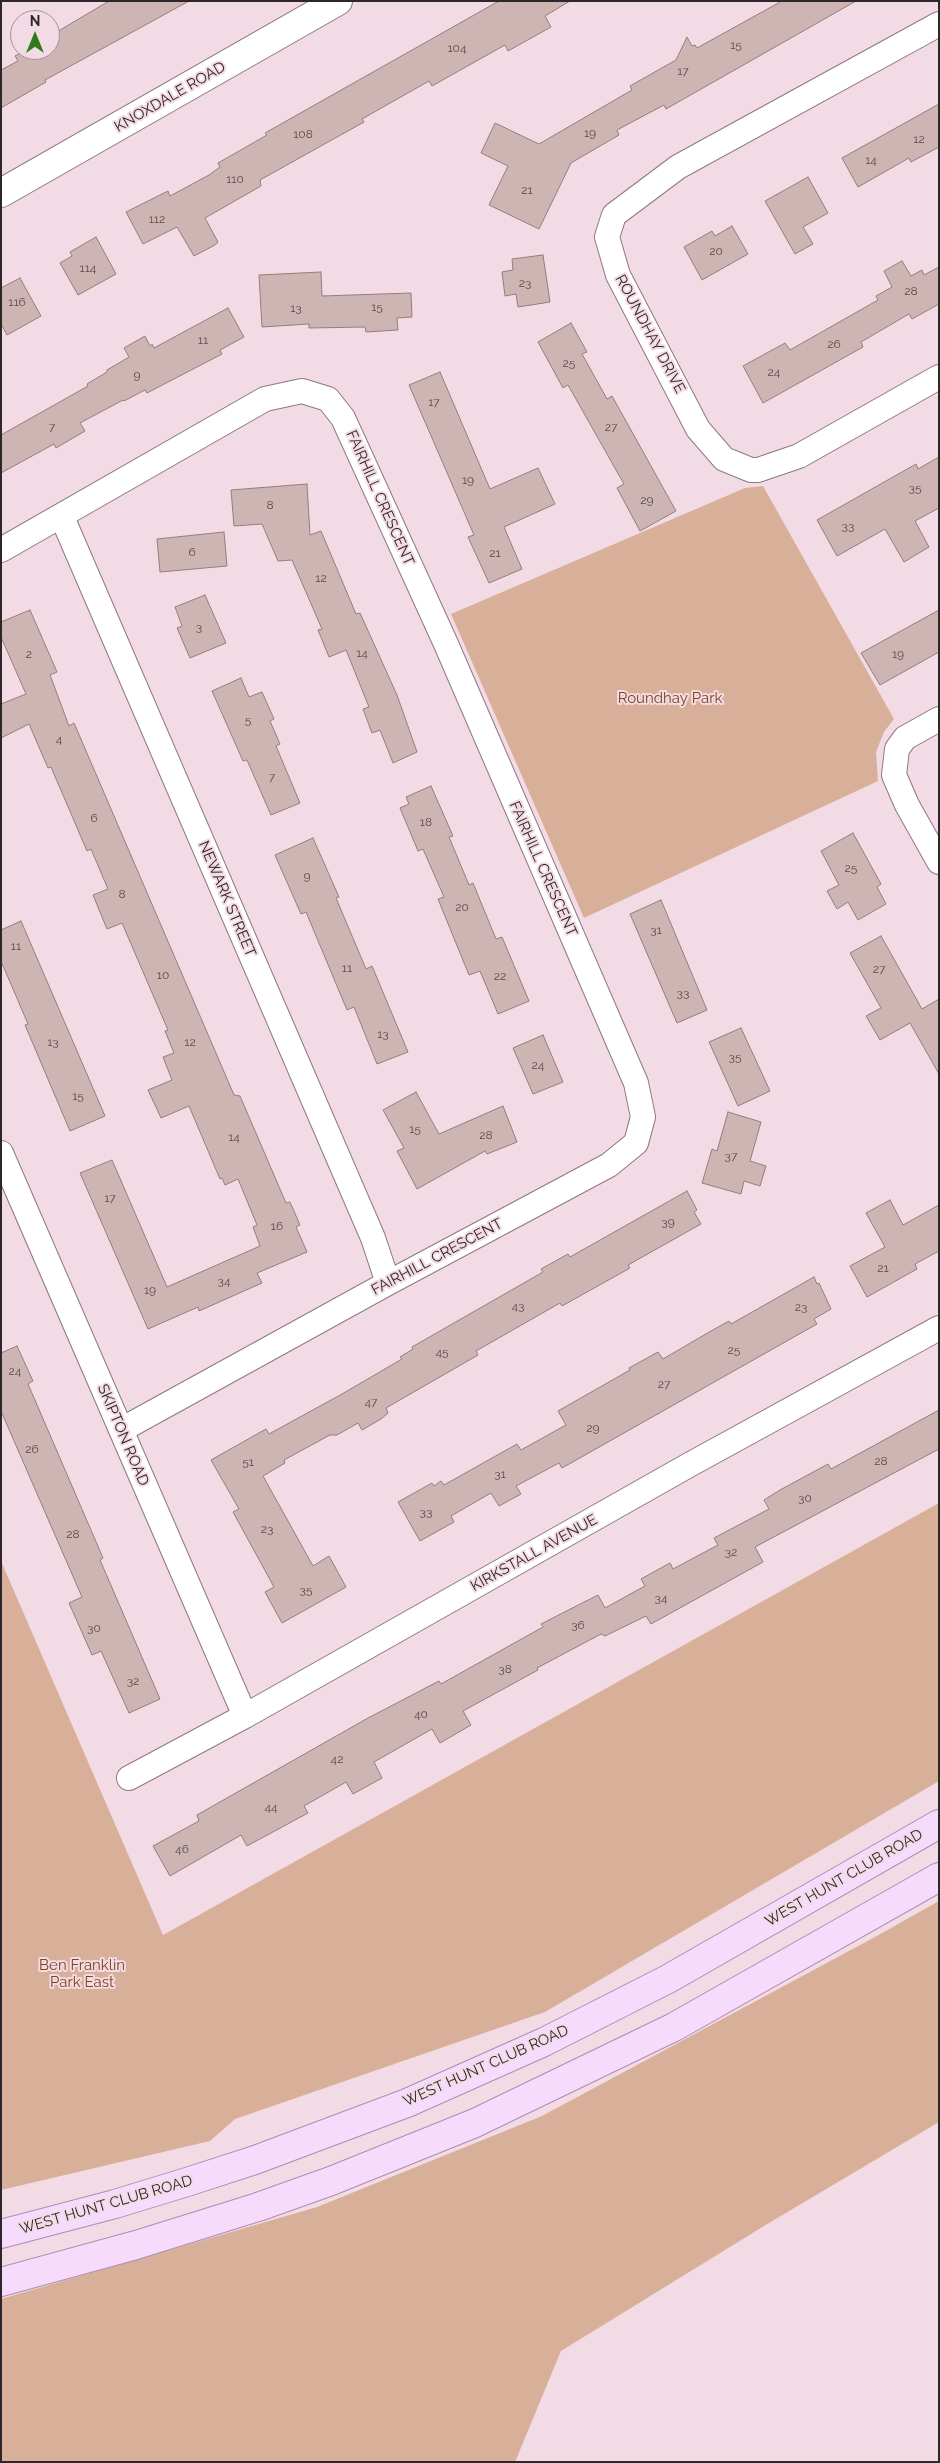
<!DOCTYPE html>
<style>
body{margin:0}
#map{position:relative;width:940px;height:2463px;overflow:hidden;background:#f2dbe5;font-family:Raleway,sans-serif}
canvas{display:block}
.frame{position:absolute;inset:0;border:2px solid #2f262a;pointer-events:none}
.north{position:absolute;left:10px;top:10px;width:50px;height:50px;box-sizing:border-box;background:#f2dbe5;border:1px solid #a4939a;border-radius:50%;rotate:0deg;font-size:14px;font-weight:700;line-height:20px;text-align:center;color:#2f262a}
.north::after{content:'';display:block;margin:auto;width:18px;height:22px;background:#31791d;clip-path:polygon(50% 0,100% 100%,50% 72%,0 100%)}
</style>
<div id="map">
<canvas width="940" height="2463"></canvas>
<div class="frame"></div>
<div class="north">N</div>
</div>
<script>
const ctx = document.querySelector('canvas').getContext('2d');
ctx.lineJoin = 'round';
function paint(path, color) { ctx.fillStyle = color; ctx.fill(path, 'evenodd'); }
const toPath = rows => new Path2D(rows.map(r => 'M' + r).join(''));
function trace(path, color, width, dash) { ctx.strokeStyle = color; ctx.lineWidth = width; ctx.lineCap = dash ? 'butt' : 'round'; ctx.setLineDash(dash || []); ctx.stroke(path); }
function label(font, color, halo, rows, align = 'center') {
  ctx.font = font + ' Raleway,sans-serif'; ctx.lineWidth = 4; ctx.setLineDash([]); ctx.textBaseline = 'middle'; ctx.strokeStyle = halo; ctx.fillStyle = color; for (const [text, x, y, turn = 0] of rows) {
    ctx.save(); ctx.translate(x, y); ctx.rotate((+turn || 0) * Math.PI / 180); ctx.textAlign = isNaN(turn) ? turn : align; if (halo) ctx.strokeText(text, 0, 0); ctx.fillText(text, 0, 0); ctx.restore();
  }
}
const green = toPath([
 [763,486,894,719,884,732,876,752,878,781,584,918,451,614,745,488],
 [939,1503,939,1781,545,2012,235,2119,210,2141,1,2190,1,1561,163,1935],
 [939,1901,939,2122,764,2226,561,2351,515,2462,1,2462,1,2299,317,2207,542,2116,875,1937]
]);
const building = toPath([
 [109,1,189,1,45,80,46,82,1,108,1,70,18,61,15,56,26,50,50,50,50,36,109,1],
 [499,1,570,1,545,16,551,27,508,51,505,45,432,86,429,81,362,119,364,122,260,180,261,186,205,218,218,242,215,245,194,256,177,227,143,244,126,212,168,191,170,196,209,175,220,167,218,163,267,135,265,133,499,1],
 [782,1,856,1,666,109,664,105,617,130,619,135,571,163,539,229,489,205,508,166,481,153,495,123,539,144,632,90,630,86,676,60,687,37,692,46,695,45,697,48,782,1],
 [939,104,939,147,911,162,909,158,858,187,842,158,939,104],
 [808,177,828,213,803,227,813,244,795,254,765,201,808,177],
 [732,226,748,254,702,280,684,247,712,231,715,236,732,226],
 [96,237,116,274,78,295,60,263,72,256,70,252,96,237],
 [543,255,550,302,518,307,516,294,505,296,502,272,513,270,512,259,543,255],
 [902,261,911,276,922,270,924,275,939,267,939,304,912,319,909,314,861,342,863,347,763,403,743,366,785,343,790,350,878,300,876,296,892,287,884,271,902,261],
 [321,272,322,296,411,293,412,317,397,318,398,330,366,332,365,327,309,328,309,324,262,327,259,275,321,272],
 [20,278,41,316,7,335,1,324,1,288,20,278],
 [228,308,244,337,220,350,222,354,147,393,145,390,124,401,123,400,80,423,85,431,56,448,54,444,1,473,1,435,88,386,87,384,107,372,107,370,129,357,124,348,145,336,150,346,152,344,154,348,228,308],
 [571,323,587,352,582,354,607,399,612,396,676,511,640,531,617,488,624,484,568,385,563,388,538,342,571,323],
 [440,372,490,489,538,468,555,504,504,527,522,569,489,583,468,537,474,535,409,385,440,372],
 [939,457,939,508,915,521,929,547,904,562,885,529,837,556,817,520,916,464,918,469,939,457],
 [307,484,310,535,321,531,356,614,360,613,397,695,417,752,393,763,380,730,372,733,363,709,369,707,346,650,329,657,318,630,322,629,292,560,278,561,262,524,234,526,231,490,307,484],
 [224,532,227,566,160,572,157,539,224,532],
 [205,595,226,643,190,658,177,628,182,626,175,607,205,595],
 [30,610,57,672,50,675,69,726,74,723,234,1095,240,1096,286,1203,290,1202,300,1225,296,1227,307,1252,257,1273,262,1283,199,1311,198,1307,148,1329,80,1173,112,1160,167,1287,260,1246,253,1227,257,1225,238,1179,225,1185,222,1178,220,1179,189,1106,161,1118,148,1090,172,1080,163,1057,174,1053,165,1031,168,1030,122,923,107,929,93,895,108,889,91,849,87,851,51,767,48,768,29,724,1,738,1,704,26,694,1,637,1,622,30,610],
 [939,610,939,652,880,685,861,653,939,610],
 [241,678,249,697,262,692,274,719,270,721,280,744,276,746,300,803,271,815,247,760,243,761,212,691,241,678],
 [431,786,453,836,449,837,469,885,473,883,496,939,502,937,529,1001,498,1014,480,971,469,975,438,899,444,897,423,849,418,851,400,808,409,804,406,797,431,786],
 [853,833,881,884,877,887,886,904,858,920,848,902,837,909,827,891,839,885,821,851,853,833],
 [313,838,339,897,336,898,366,969,372,966,408,1052,377,1064,354,1007,347,1010,306,912,301,914,275,855,313,838],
 [661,900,707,1010,677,1023,630,914,661,900],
 [21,921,105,1116,70,1131,25,1025,28,1024,1,961,1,930,21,921],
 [881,936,922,1009,939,999,939,1074,910,1023,880,1040,866,1016,881,1008,850,953,881,936],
 [741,1028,770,1091,738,1106,709,1042,741,1028],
 [543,1035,563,1082,533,1094,513,1048,543,1035],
 [416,1092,439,1134,503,1106,517,1142,487,1154,485,1151,417,1189,397,1151,404,1148,383,1110,416,1092],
 [728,1112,761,1122,750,1161,766,1166,760,1186,744,1181,741,1194,702,1183,712,1149,717,1151,728,1112],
 [687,1191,697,1210,694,1212,701,1224,628,1265,630,1268,562,1306,560,1303,476,1351,478,1355,386,1408,388,1413,381,1419,362,1430,358,1423,337,1435,330,1435,284,1460,285,1463,263,1476,313,1566,329,1556,346,1587,282,1623,265,1592,274,1587,233,1512,239,1509,211,1460,266,1429,269,1434,342,1394,402,1359,400,1357,413,1349,412,1347,543,1272,541,1269,568,1254,570,1257,687,1191],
 [890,1200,903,1225,939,1205,939,1251,915,1264,917,1269,867,1297,850,1266,885,1247,866,1213,890,1200],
 [814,1277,817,1284,819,1283,831,1309,814,1319,817,1324,562,1468,559,1463,516,1486,521,1494,499,1506,491,1493,451,1516,454,1522,420,1541,398,1502,432,1483,434,1486,441,1481,444,1485,517,1444,521,1450,566,1425,558,1411,630,1370,629,1368,658,1352,663,1359,711,1331,729,1321,731,1324,814,1277],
 [17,1346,33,1381,28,1384,103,1558,100,1560,160,1699,129,1713,101,1651,92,1655,69,1603,82,1597,1,1411,1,1353,17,1346],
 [939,1410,939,1449,755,1547,763,1562,651,1624,646,1616,605,1636,601,1634,537,1668,538,1670,463,1711,471,1725,440,1743,432,1729,374,1762,382,1778,353,1794,346,1782,304,1806,308,1813,247,1846,241,1835,170,1876,153,1846,199,1821,197,1815,368,1718,439,1681,441,1684,543,1627,541,1624,598,1595,605,1608,645,1586,641,1579,670,1563,673,1569,718,1545,714,1538,769,1509,764,1500,780,1490,828,1464,831,1469,939,1410]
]);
const minor = toPath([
 [939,24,678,167,614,215,607,237,618,275,698,429,724,459,751,470,758,470,799,456,939,377],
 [62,517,373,1238,388,1283],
 [1,550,265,399,302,391,328,399,343,418,446,644,636,1083,643,1117,636,1143,609,1165,388,1283,121,1430],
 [939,719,905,738,897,749,894,775,907,805,939,862],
 [1,1153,245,1716],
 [129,1778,245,1716,689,1465,939,1328]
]);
const tertiary = toPath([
 [1,193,338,1]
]);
const primary = toPath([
 [1,2234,115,2204,187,2182,255,2160,407,2103,544,2042,668,1979,939,1824],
 [1,2282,136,2245,258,2207,331,2181,475,2123,674,2027,939,1877]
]);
const numberNames = [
 ["15",736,45],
 ["104",457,48],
 ["17",683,71],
 ["19",590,133],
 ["108",303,134],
 ["12",919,139],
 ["14",871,160],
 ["110",235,179],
 ["21",527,190],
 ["112",157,219],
 ["20",716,251],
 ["114",88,268],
 ["23",525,283],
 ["28",911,291],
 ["116",17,302],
 ["15",377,307],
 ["13",296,308],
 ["11",203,340],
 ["26",834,344],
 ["25",569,363],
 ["24",774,372],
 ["9",137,375],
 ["17",434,402],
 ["7",52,427],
 ["27",611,427],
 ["19",468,480],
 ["35",915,488],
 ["29",647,500],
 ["8",270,505],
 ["33",848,526],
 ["6",192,552],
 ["21",495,553],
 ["12",321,578],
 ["3",199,627],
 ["14",362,653],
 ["2",29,654],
 ["19",898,654],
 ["5",248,720],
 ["4",59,739],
 ["7",272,777],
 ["6",94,818],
 ["18",426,822],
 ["25",851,868],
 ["9",307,876],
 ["8",122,894],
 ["20",462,907],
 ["31",656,930],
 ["11",16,946],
 ["11",347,968],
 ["27",879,969],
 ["10",163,975],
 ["22",500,976],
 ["33",683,993],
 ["13",383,1034],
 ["13",53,1042],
 ["12",190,1042],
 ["35",735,1057],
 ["24",538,1065],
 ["15",78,1096],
 ["15",415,1129],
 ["28",486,1135],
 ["14",234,1137],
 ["37",731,1156],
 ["17",110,1198],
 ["39",668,1222],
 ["16",277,1226],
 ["21",883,1268],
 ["34",224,1281],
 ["19",150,1290],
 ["43",518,1306],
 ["23",801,1307],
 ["25",734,1350],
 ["45",442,1352],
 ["24",15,1371],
 ["27",664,1384],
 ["47",371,1402],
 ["29",593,1428],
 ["26",32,1449],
 ["28",881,1461],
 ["51",248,1462],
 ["31",500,1474],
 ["30",805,1498],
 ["33",426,1512],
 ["23",267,1529],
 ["28",73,1534],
 ["32",731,1552],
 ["35",306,1590],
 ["34",661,1598],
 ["36",578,1625],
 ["30",94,1628],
 ["38",505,1669],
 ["32",133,1681],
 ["40",421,1714],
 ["42",337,1759],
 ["44",271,1807],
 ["46",182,1849]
];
const streetNames = [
 ["KNOXDALE ROAD",170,97,-30],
 ["ROUNDHAY DRIVE",650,334,62],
 ["FAIRHILL CRESCENT",380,498,66],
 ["FAIRHILL CRESCENT",543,869,66],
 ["NEWARK STREET",227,899,67],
 ["FAIRHILL CRESCENT",437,1257,-28],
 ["SKIPTON ROAD",123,1435,67],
 ["KIRKSTALL AVENUE",534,1553,-29],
 ["WEST HUNT CLUB ROAD",844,1878,-30],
 ["WEST HUNT CLUB ROAD",486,2066,-24],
 ["WEST HUNT CLUB ROAD",106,2205,-16]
];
const parkNames = [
 ["Roundhay Park",670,698],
 ["Ben Franklin",82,1965],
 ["Park East",82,1982]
];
paint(green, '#d8b099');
paint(building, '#ceb5b4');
trace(building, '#947d7c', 1);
trace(minor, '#8d7881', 26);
trace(tertiary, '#8d7881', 30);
trace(primary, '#ae8cb1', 30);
trace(minor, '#fff', 24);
trace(tertiary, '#fff', 28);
trace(primary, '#f7dbfc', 28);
label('12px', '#574a4c', null, numberNames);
label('15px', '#2f262a', '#f2dbe5', streetNames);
label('15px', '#81431a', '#f2dbe5', parkNames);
</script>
